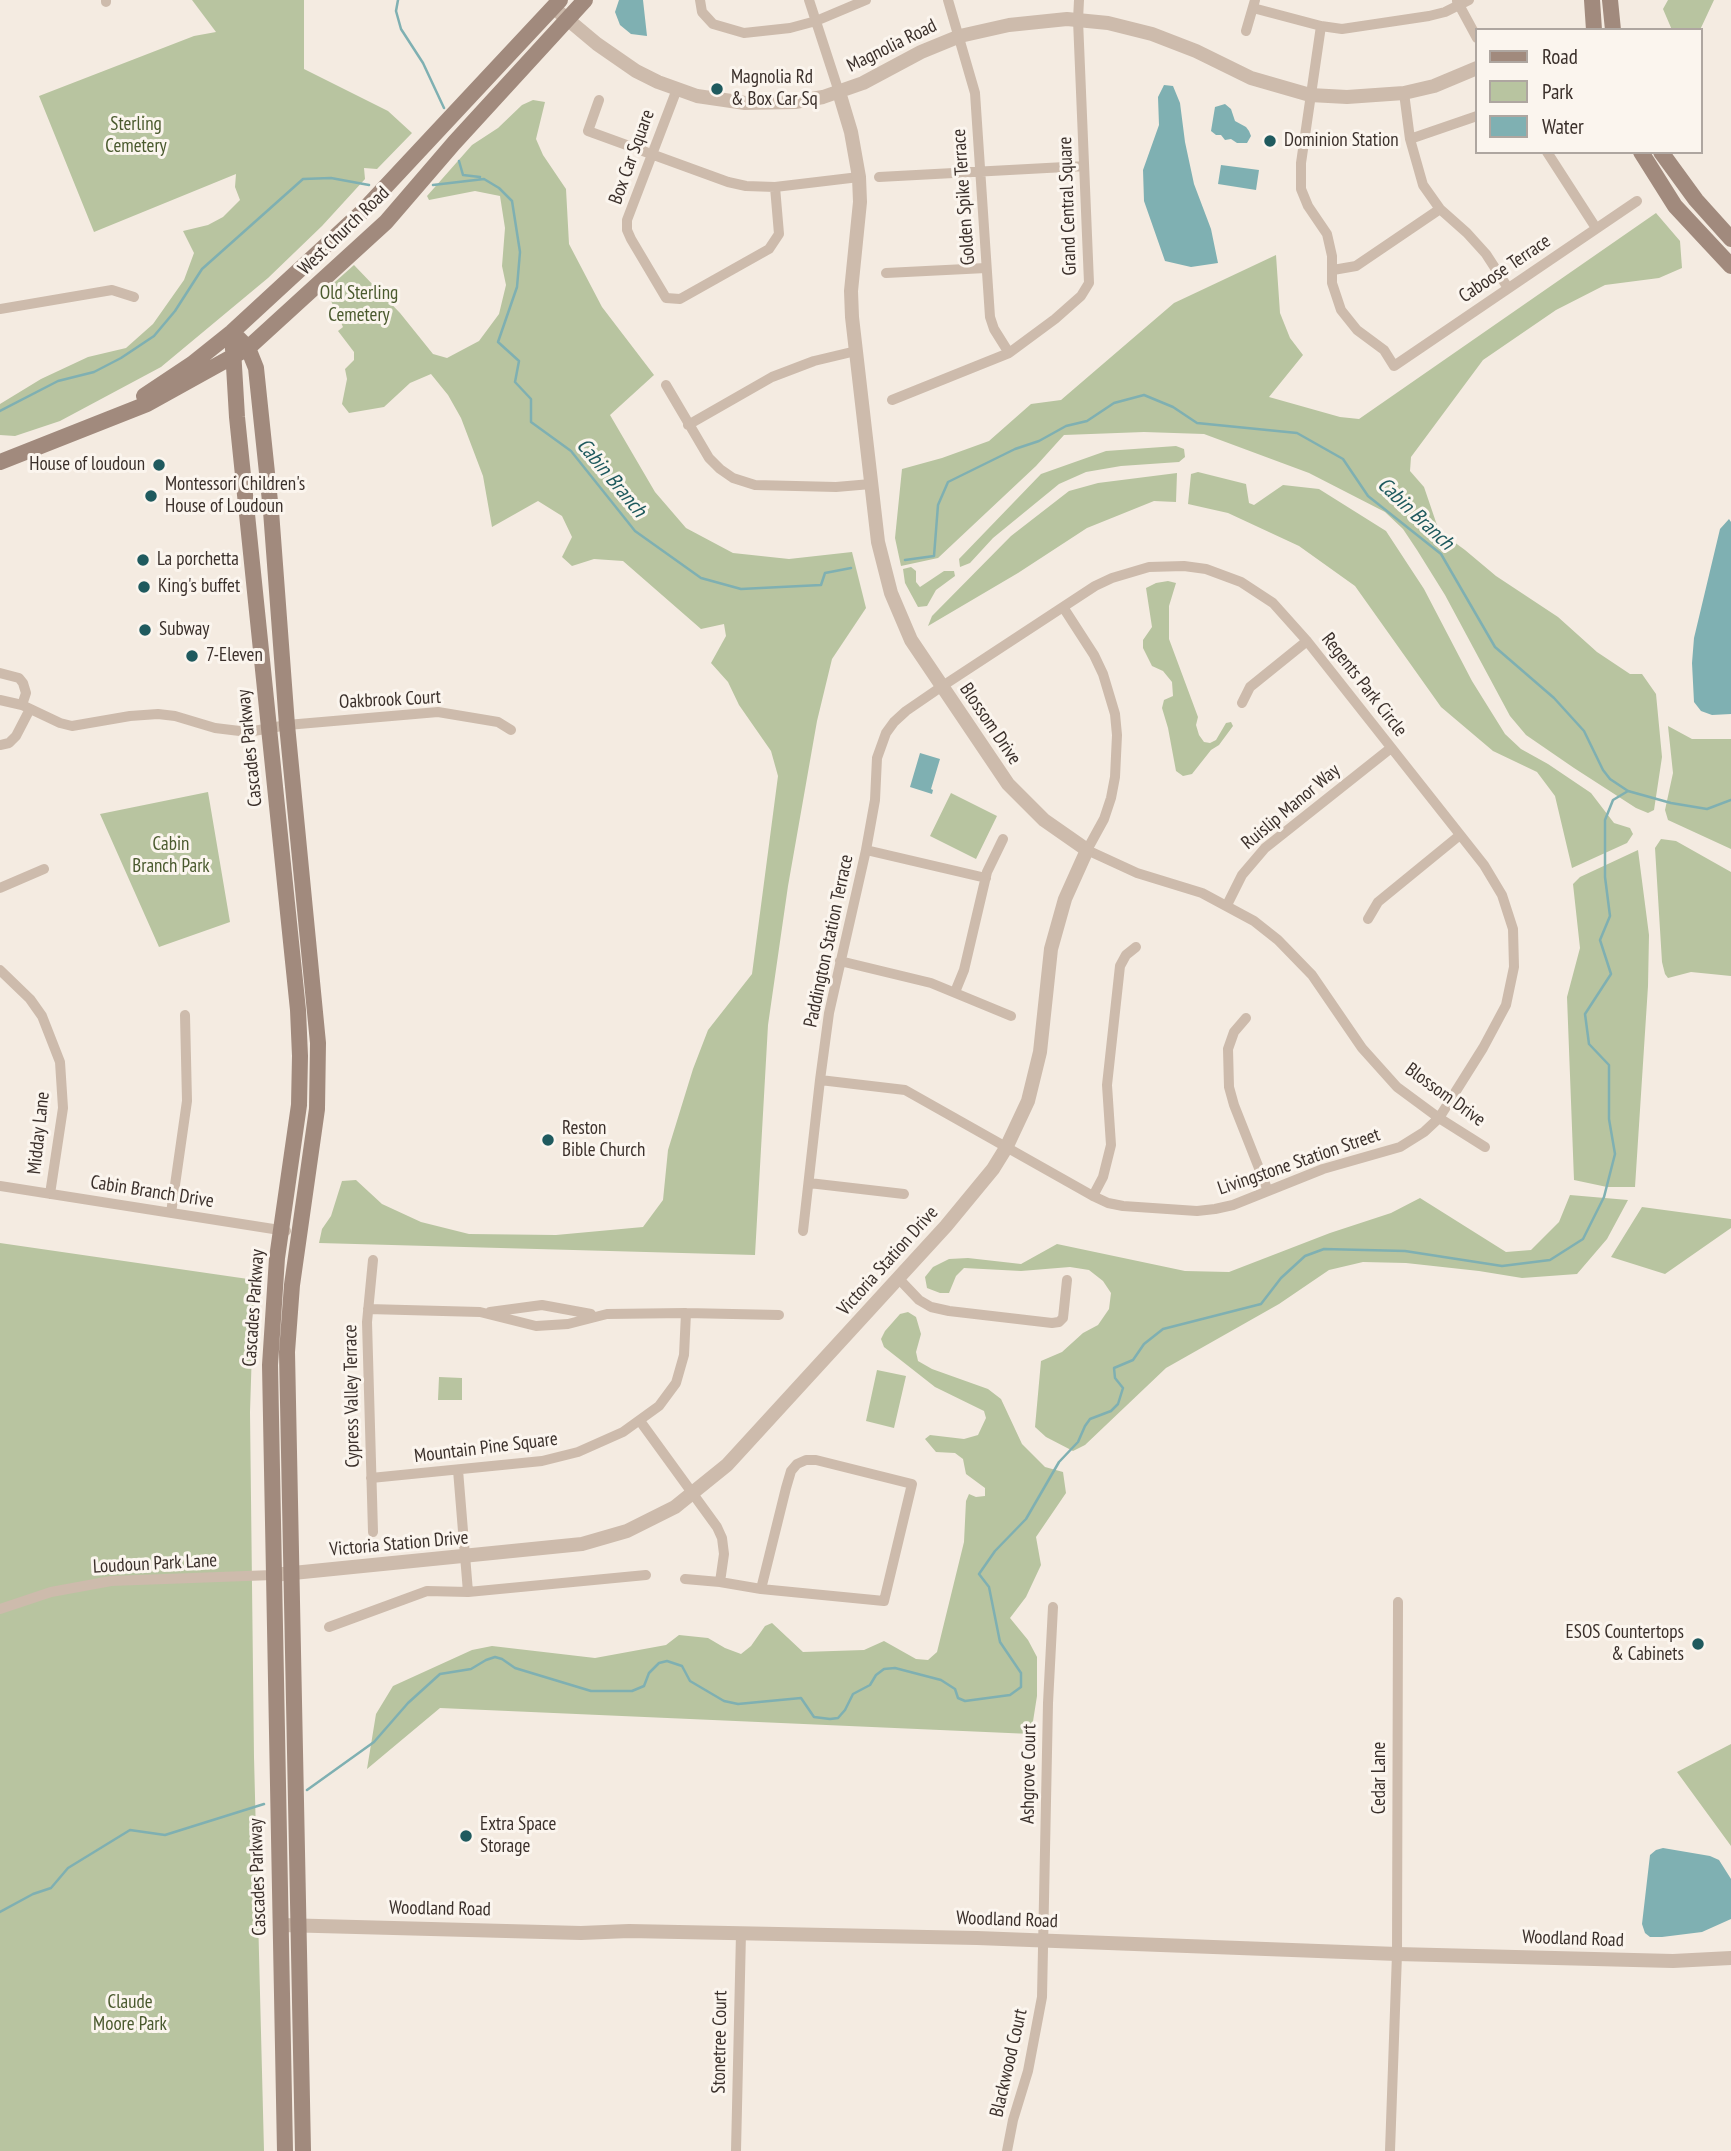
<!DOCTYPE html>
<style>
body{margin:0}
#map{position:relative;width:1731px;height:2151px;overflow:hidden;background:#f4ebe1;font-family:"PT Sans Narrow",sans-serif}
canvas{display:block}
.legend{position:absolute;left:1475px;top:28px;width:228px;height:126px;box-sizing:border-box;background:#fbf5ee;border:2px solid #aea6a0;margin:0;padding:9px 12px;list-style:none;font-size:21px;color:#3b302b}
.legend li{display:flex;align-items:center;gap:14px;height:35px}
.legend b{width:35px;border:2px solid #aea6a0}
</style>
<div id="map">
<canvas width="1731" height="2151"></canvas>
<ul class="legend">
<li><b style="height:9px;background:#a18a7d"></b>Road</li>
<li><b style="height:19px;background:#b8c4a0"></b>Park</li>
<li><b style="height:19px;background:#7fb0b2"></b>Water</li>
</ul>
</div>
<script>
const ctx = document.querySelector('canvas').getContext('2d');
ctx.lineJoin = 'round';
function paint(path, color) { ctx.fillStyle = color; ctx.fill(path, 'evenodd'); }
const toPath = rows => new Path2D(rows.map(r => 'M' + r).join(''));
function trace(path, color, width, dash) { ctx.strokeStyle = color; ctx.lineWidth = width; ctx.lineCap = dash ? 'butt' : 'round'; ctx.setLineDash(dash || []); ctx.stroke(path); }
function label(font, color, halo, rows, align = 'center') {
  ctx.font = font + ' "PT Sans Narrow",sans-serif'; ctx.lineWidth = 6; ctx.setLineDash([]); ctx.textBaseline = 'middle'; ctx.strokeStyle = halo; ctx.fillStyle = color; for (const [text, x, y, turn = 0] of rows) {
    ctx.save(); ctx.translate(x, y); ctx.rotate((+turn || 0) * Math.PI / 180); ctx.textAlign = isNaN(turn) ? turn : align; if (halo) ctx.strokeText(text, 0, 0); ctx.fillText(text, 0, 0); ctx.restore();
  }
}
const green = toPath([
 [192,0,304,0,304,69,388,111,412,133,377,169,364,168,365,179,322,226,268,278,161,367,60,421,15,436,0,435,0,404,41,379,88,357,126,348,153,324,184,280,194,253,183,231,208,225,223,217,240,200,235,187,236,174,94,232,39,96,194,36,216,32],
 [1668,0,1714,0,1700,30,1672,30,1663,9],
 [533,100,545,102,536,139,543,155,566,189,569,244,602,307,654,375,610,415,655,492,686,528,733,553,789,559,852,552,866,608,832,659,817,721,788,886,768,1025,755,1255,319,1243,322,1229,331,1216,342,1181,356,1180,382,1204,421,1222,469,1234,556,1235,643,1227,663,1200,668,1150,693,1069,708,1030,752,974,778,776,771,751,739,705,728,682,711,663,726,636,724,624,701,629,623,561,594,559,572,566,562,557,572,537,562,516,538,501,492,527,483,476,461,418,448,395,431,374,410,383,384,407,349,413,342,404,347,379,345,369,354,360,354,352,338,331,343,327,326,290,354,265,400,313,433,354,447,358,479,341,499,314,506,285,502,266,505,228,500,196,475,191,429,200,427,196,472,145,498,128,522,105],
 [1656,213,1680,241,1682,268,1659,278,1605,285,1556,310,1483,360,1411,457,1410,471,1424,487,1439,531,1465,550,1496,576,1558,617,1597,652,1630,674,1642,674,1656,694,1662,757,1654,810,1648,813,1636,808,1574,768,1526,735,1510,716,1445,595,1417,550,1403,529,1385,512,1309,473,1204,434,1144,432,1064,435,1036,466,938,558,901,566,895,538,902,469,942,458,989,441,1031,404,1061,400,1174,303,1276,255,1280,313,1290,338,1303,355,1269,397,1340,417,1359,419],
 [1176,446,1184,449,1185,457,1179,462,1121,466,1086,472,1059,484,993,538,970,563,960,567,959,559,1041,474,1106,451],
 [1198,472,1246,484,1249,503,1254,505,1283,485,1319,489,1386,531,1424,589,1472,681,1505,734,1521,749,1548,764,1591,793,1614,823,1630,828,1633,834,1627,843,1572,868,1555,796,1537,772,1493,751,1441,707,1355,586,1299,546,1228,513,1188,504,1191,474],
 [1177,473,1176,502,1154,501,1087,528,1018,573,928,626,932,616,1011,536,1069,491,1098,483],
 [911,567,916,571,916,582,920,587,944,571,954,571,955,576,936,590,927,606,918,607,905,583,903,569],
 [1168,581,1176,583,1169,606,1169,639,1198,717,1196,725,1199,735,1204,742,1210,743,1216,740,1226,723,1231,722,1233,726,1219,745,1211,750,1192,774,1183,776,1176,771,1168,728,1162,708,1164,700,1173,696,1172,682,1163,671,1152,666,1143,648,1143,640,1152,627,1146,588,1156,583],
 [1668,726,1692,739,1731,739,1731,849,1668,820,1665,810,1673,773],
 [208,792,230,922,159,947,100,814],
 [951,793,997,816,976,859,930,836],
 [1661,839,1676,841,1731,872,1731,976,1691,972,1668,978,1665,974,1662,962,1655,848],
 [1638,850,1649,935,1648,986,1635,1187,1607,1187,1574,1180,1567,997,1580,948,1573,884,1580,877],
 [1570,1195,1628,1200,1607,1239,1577,1274,1522,1278,1479,1271,1406,1263,1363,1262,1329,1270,1279,1304,1166,1368,1085,1445,1073,1451,1046,1437,1035,1427,1041,1361,1062,1352,1083,1333,1098,1325,1109,1309,1111,1293,1103,1281,1089,1270,1070,1267,1021,1271,964,1268,956,1276,949,1293,940,1293,927,1288,925,1277,933,1267,949,1259,968,1258,1021,1264,1057,1244,1185,1271,1229,1272,1330,1233,1391,1213,1420,1198,1506,1252,1531,1250,1559,1222],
 [1642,1207,1731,1219,1731,1228,1665,1274,1611,1257],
 [0,1243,248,1279,254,1287,250,1412,254,1757,264,2151,0,2151],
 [908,1312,916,1317,921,1334,916,1352,918,1361,932,1369,988,1389,1001,1399,1022,1444,1045,1467,1063,1472,1066,1493,1036,1537,1041,1565,1026,1597,1010,1618,1028,1640,1037,1657,1037,1696,1031,1734,440,1708,367,1769,376,1714,393,1686,472,1650,492,1646,595,1658,666,1645,679,1635,708,1638,725,1648,741,1654,751,1646,765,1626,772,1623,803,1652,864,1650,884,1641,916,1659,928,1660,937,1652,964,1542,966,1501,969,1494,976,1497,985,1496,985,1488,966,1474,963,1459,955,1453,936,1452,925,1439,930,1435,964,1439,978,1435,986,1418,984,1411,935,1387,884,1347,881,1339,885,1331,900,1314],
 [877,1370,906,1376,894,1428,866,1421],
 [439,1377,462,1378,462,1400,438,1400],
 [1731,1744,1731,1846,1677,1772]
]);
const water = toPath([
 [619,0,643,0,647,36,631,34,620,25,615,12],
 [1164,85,1173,86,1180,103,1185,142,1194,184,1211,229,1218,263,1191,267,1165,261,1144,201,1143,170,1159,125,1158,97],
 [1225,104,1231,109,1235,121,1246,127,1249,131,1251,136,1247,143,1237,143,1231,139,1225,140,1221,135,1216,135,1211,131,1215,107],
 [1221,165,1259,170,1256,190,1218,184],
 [1729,519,1731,522,1731,714,1712,715,1701,711,1694,702,1692,663,1694,638,1720,529],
 [920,753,940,759,931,789,933,790,932,794,910,787],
 [1663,1848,1710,1856,1719,1860,1731,1879,1731,1919,1702,1932,1662,1937,1650,1937,1645,1933,1642,1924,1650,1855,1656,1850]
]);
const stream = toPath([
 [398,0,396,11,401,29,423,63,444,108],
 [459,161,463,175,480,177],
 [433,185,484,179,499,188,512,201,520,252,517,287,498,342,519,361,515,382,531,399,531,422,571,451,635,531,701,578,741,589,821,585,825,573,851,568],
 [0,411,58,381,94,372,121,358,154,336,175,311,202,269,303,179,331,178,369,185],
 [905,560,934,556,938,505,948,482,1015,449,1039,441,1066,426,1087,421,1114,403,1144,395,1173,407,1197,423,1297,433,1343,459,1368,496,1441,554,1495,647,1554,698,1584,731,1603,770,1610,779,1628,791,1671,803,1707,809,1731,800],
 [307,1790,374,1742,408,1703,440,1674,471,1669,486,1660,495,1657,502,1659,515,1668,591,1691,632,1691,644,1686,649,1673,659,1663,667,1661,682,1666,690,1681,724,1701,738,1704,801,1698,814,1717,830,1719,838,1718,845,1710,853,1694,870,1685,876,1675,884,1669,895,1668,941,1680,955,1689,958,1698,965,1701,1010,1695,1021,1687,1021,1673,1000,1642,989,1587,979,1574,995,1551,1026,1519,1059,1462,1078,1442,1085,1426,1090,1419,1111,1411,1118,1404,1123,1388,1115,1378,1114,1368,1133,1360,1144,1344,1163,1329,1261,1304,1281,1278,1305,1256,1324,1249,1405,1251,1502,1266,1550,1260,1583,1239,1604,1197,1615,1154,1609,1119,1609,1065,1589,1044,1585,1014,1611,974,1600,940,1610,916,1605,877,1605,820,1613,800,1628,791],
 [0,1912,33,1894,51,1888,68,1868,130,1830,165,1835,264,1804]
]);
const minor = toPath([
 [106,0,106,2],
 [700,0,702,12,713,24,744,33,790,28,816,21,866,0],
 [809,0,839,92],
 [948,0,975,93,990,317,994,329,1009,353],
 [1457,1,1477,38],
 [1253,8,1321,26,1342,29,1429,16,1445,12,1469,0],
 [1321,26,1301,163,1301,189,1308,206,1327,234,1332,256,1332,283,1341,310,1357,330,1384,350,1394,366,1637,201],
 [1246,31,1255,0],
 [677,89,627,220,627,230,631,239,666,298,680,299,769,249,779,234,775,187],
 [1404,93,1410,139,1423,185,1440,209,1467,233,1486,254,1508,288],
 [599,100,588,131,728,182,746,186,775,187,859,177],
 [1410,139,1477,116],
 [1547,152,1596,228],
 [879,177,1084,166],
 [1333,270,1356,266,1440,209],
 [886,273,986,268],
 [0,309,112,290,134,297],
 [666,385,709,458,720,469,733,478,755,485,836,487,871,484],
 [892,400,1009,353,1055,319,1081,296,1089,283,1078,20,1079,0],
 [688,425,772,377,814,361,856,351],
 [1063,607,1094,655,1103,674,1115,714,1117,735,1115,777,1111,798,1104,819,1087,850,1137,873,1202,893,1254,921,1278,940,1312,975,1362,1048,1397,1087,1439,1118,1485,1147],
 [0,673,19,678,23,683,26,693,22,705],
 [0,700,22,705,60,723,72,726,130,716,158,714,175,716,215,728,248,732,287,725,438,712,498,722,511,730],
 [1242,703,1250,687,1307,641],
 [0,745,9,743,16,736,30,709],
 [866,850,986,878],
 [0,888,44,869],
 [1227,905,1242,875,1265,848,1391,748],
 [1368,919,1378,902,1460,835],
 [840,961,931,983,1011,1016],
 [0,970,30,999,42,1016,60,1062,63,1108,50,1194],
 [955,992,964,970,987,872,1003,839],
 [1246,1018,1234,1032,1228,1049,1229,1087,1234,1105,1268,1191],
 [809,1183,904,1194],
 [0,1186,286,1231],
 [1093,1196,1103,1177,1111,1145,1107,1085,1120,966,1126,955,1136,947],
 [171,1213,187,1101,185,1015],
 [803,1231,820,1080,829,1013,866,850,875,800,877,758,886,733,894,722,906,711,941,687,1095,586,1112,578,1149,567,1184,566,1206,569,1241,582,1273,603,1307,641,1484,865,1502,895,1513,929,1514,967,1506,1005,1483,1048,1439,1118,1424,1132,1400,1147,1323,1169,1233,1205,1215,1209,1197,1211,1123,1206,1108,1203,1093,1196,905,1090,820,1080],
 [899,1279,919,1300,931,1307,949,1311,1052,1323,1059,1322,1063,1318,1067,1280],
 [368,1309,480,1312,536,1326,568,1324,607,1314,686,1313,779,1315],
 [490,1312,542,1305,591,1314],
 [640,1421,717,1527,722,1538,724,1554,720,1582],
 [458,1470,468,1592],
 [371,1478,542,1461,578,1452,623,1432,659,1406,676,1383,684,1355,686,1313],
 [373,1532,367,1322,373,1260],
 [685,1579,720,1582,761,1589,884,1601,912,1484,816,1460,806,1460,797,1464,791,1471,786,1488,761,1589],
 [0,1609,51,1592,111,1581,273,1575],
 [329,1627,427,1591,468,1592,646,1575],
 [736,2151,741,1933],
 [1007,2151,1013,2120,1028,2071,1042,1997,1048,1703,1053,1607],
 [1390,2151,1397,1954,1398,1602]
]);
const tertiary = toPath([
 [554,8,597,44,636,71,658,82,697,96,745,103,795,102,823,97,863,83,921,52,960,36,1009,25,1067,19,1108,23,1152,34,1196,51,1251,78,1310,95,1347,97,1404,93,1434,86,1477,68],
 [273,1575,582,1544,627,1531,675,1507,727,1465,946,1226,993,1169,1006,1148,1028,1101,1040,1052,1051,949,1065,899,1087,850,1044,820,1008,784,911,640,891,593,878,542,852,317,851,291,860,202,859,177,851,132,839,92],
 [281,1925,581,1933,629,1931,977,1938,1397,1954,1673,1961,1731,1958]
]);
const secondary = toPath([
 [1592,0,1594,30],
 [1610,0,1613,30],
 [1641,152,1675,206,1731,266],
 [1661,152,1696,200,1731,239],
 [232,332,248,348,256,368,271,511,287,725,318,1043,317,1109,292,1285,287,1352,303,2151],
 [232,332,237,417,298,1010,300,1056,299,1105,277,1258,270,1365,285,2151],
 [144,396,192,364,232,332,360,214,560,0],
 [0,462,147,404,248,348,386,222,454,143,585,0]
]);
const markers = [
 [717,89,7,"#1f5a5e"],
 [1270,141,7,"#1f5a5e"],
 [159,465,7,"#1f5a5e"],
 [151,496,7,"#1f5a5e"],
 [143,560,7,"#1f5a5e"],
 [144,587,7,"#1f5a5e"],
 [145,630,7,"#1f5a5e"],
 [192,656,7,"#1f5a5e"],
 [548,1140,7,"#1f5a5e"],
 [1698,1644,7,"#1f5a5e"],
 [466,1836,7,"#1f5a5e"]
];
const streetNames = [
 ["Magnolia Road",892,46,-26],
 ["Box Car Square",632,157,-70],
 ["Golden Spike Terrace",964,197,-94],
 ["Grand Central Square",1068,206,-92],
 ["West Church Road",344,231,-44],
 ["Caboose Terrace",1505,269,-34],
 ["Regents Park Circle",1364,685,52],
 ["Oakbrook Court",390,700,-3],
 ["Blossom Drive",990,724,56],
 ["Cascades Parkway",250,748,-96],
 ["Ruislip Manor Way",1291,807,-40],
 ["Paddington Station Terrace",829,941,-78],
 ["Blossom Drive",1445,1095,36],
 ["Midday Lane",39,1133,-84],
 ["Livingstone Station Street",1299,1162,-19],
 ["Cabin Branch Drive",152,1192,9],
 ["Victoria Station Drive",888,1261,-48],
 ["Cascades Parkway",254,1308,-86],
 ["Cypress Valley Terrace",352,1396,-91],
 ["Mountain Pine Square",486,1448,-7],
 ["Victoria Station Drive",399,1544,-5],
 ["Loudoun Park Lane",155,1564,-3],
 ["Ashgrove Court",1029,1774,-89],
 ["Cedar Lane",1380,1778,-90],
 ["Cascades Parkway",258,1877,-92],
 ["Woodland Road",440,1909,1],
 ["Woodland Road",1007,1920,2],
 ["Woodland Road",1573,1939,2],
 ["Stonetree Court",720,2042,-89],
 ["Blackwood Court",1009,2063,-77]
];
const poiNames = [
 ["Magnolia Rd",731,78],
 ["& Box Car Sq",731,100],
 ["Dominion Station",1284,141],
 ["House of loudoun",145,465,"right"],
 ["Montessori Children's",165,485],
 ["House of Loudoun",165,507],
 ["La porchetta",157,560],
 ["King's buffet",158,587],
 ["Subway",159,630],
 ["7-Eleven",206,656],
 ["Reston",562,1129],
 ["Bible Church",562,1151],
 ["ESOS Countertops",1684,1633,"right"],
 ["& Cabinets",1684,1655,"right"],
 ["Extra Space",480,1825],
 ["Storage",480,1847]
];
const parkNames = [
 ["Sterling",136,125],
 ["Cemetery",136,147],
 ["Old Sterling",359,294],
 ["Cemetery",359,316],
 ["Cabin",171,845],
 ["Branch Park",171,867],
 ["Claude",130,2003],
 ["Moore Park",130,2025]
];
const waterNames = [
 ["Cabin Branch",611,478,50],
 ["Cabin Branch",1415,514,43]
];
paint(green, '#b8c4a0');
paint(water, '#7fb0b2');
trace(stream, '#7fb0b2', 2.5);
trace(minor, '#cdbbac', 10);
trace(tertiary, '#cdbbac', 14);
trace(secondary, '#a18a7d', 16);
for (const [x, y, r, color] of markers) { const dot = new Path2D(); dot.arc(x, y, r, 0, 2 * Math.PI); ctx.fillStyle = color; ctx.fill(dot); trace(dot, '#fbf5ee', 2.5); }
label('19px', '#3b302b', '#fbf5ee', streetNames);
label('19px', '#3b302b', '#fbf5ee', poiNames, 'left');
label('19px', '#4a5a2e', '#fbf5ee', parkNames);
label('italic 21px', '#1f5a5e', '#fbf5ee', waterNames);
</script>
